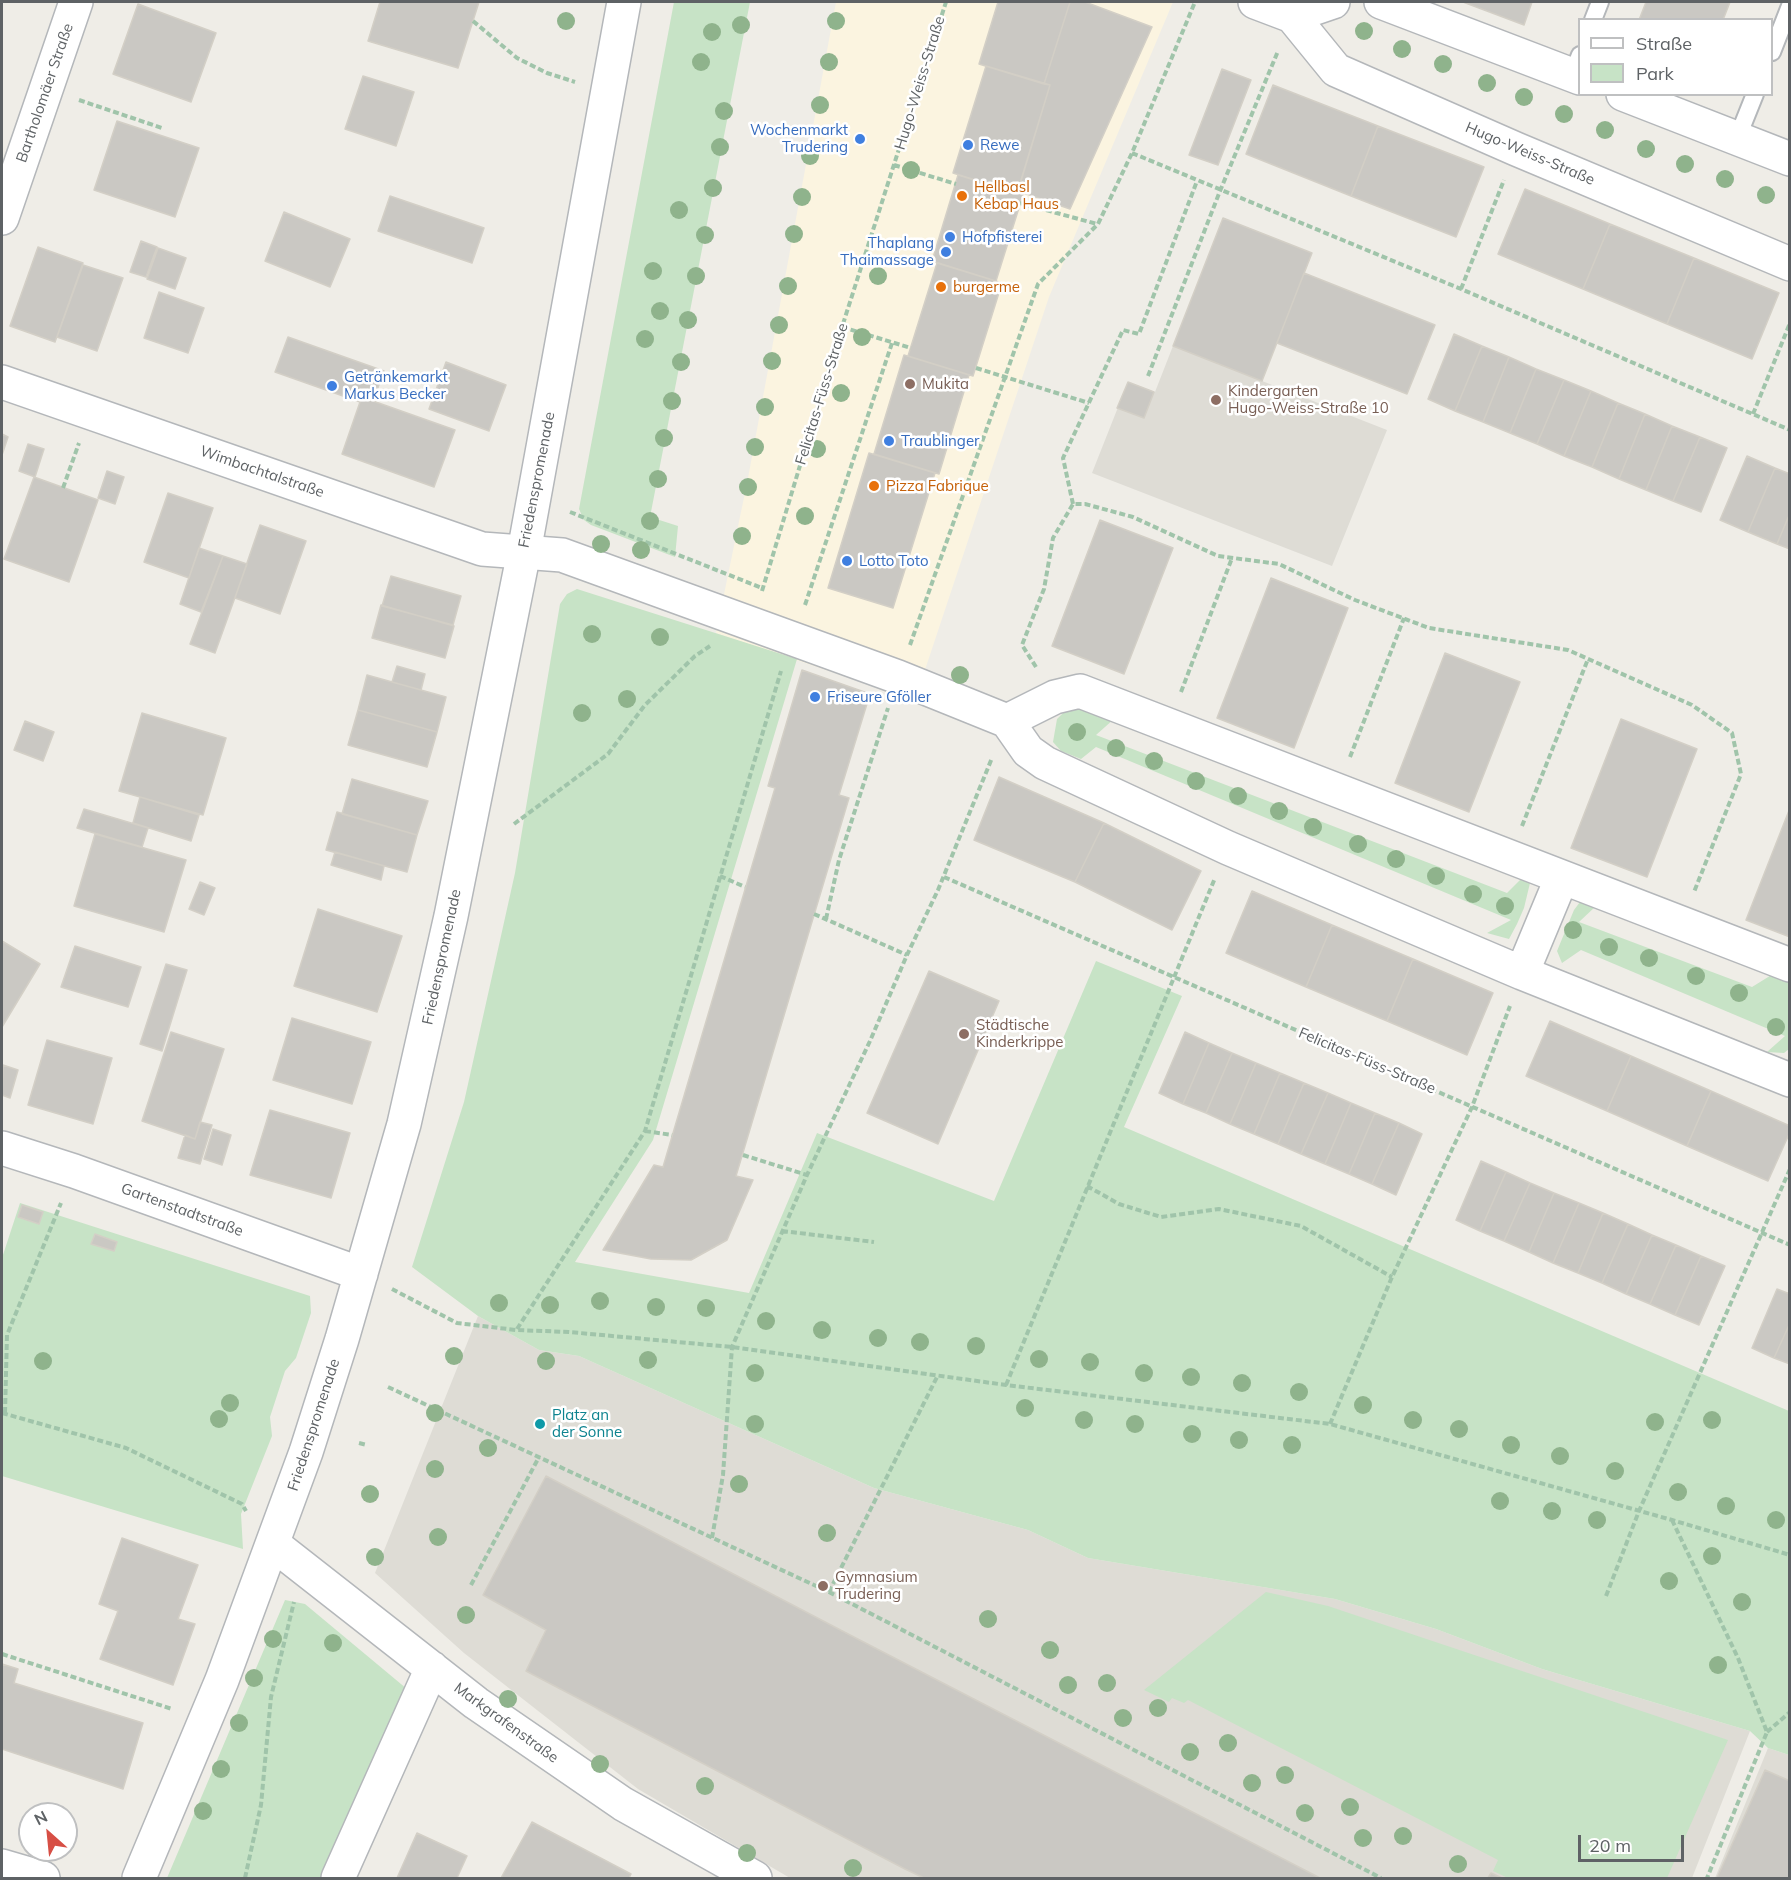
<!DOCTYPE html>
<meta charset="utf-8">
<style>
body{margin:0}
#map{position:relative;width:1791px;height:1880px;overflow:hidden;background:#efede7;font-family:Mulish,sans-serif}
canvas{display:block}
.frame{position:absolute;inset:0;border:3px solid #5e6265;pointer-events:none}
.legend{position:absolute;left:1578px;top:18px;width:195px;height:78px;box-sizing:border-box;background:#fff;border:2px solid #bfc0c1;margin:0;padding:8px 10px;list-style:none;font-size:18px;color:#5e6265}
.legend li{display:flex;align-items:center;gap:12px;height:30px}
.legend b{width:30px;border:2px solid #bfc0c1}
.north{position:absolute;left:18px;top:1802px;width:60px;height:60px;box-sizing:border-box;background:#fff;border:2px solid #bfc0c1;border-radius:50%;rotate:333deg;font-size:16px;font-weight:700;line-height:24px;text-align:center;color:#5e6265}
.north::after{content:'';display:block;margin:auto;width:21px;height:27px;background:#d74f45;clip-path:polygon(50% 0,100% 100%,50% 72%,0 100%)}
.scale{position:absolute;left:1578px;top:1835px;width:106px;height:27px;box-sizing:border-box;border:3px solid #5e6265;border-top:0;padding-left:8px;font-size:18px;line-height:21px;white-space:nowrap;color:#5e6265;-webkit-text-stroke:4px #fff;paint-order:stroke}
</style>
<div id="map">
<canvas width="1791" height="1880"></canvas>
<div class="frame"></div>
<ul class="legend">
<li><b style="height:8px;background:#fff"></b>Straße</li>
<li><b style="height:16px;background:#c7e3c6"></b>Park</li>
</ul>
<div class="north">N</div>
<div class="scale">20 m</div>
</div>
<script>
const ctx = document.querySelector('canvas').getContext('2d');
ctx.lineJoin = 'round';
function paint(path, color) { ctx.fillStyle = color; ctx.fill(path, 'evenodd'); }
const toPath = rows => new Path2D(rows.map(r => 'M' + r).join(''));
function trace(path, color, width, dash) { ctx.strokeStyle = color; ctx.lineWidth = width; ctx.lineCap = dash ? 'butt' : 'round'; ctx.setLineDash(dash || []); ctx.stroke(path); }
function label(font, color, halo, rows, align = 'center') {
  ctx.font = font + ' Mulish,sans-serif'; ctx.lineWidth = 5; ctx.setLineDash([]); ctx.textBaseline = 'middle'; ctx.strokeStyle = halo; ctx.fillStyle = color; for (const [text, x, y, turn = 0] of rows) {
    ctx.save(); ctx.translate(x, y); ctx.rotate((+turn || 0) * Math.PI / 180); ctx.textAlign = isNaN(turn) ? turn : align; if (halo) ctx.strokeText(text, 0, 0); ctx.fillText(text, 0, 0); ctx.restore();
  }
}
const commercial = toPath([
 [836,2,1173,2,1049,297,915,700,716,633,748,478]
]);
const education = toPath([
 [1223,218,1312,253,1262,381,1387,430,1332,566,1092,473,1128,382,1155,392],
 [478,1316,539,1350,579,1356,874,1488,1028,1530,1088,1558,1335,1599,1436,1629,1542,1669,1750,1731,1692,1878,790,1878,638,1789,464,1653,375,1573],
 [1768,1748,1789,1755,1789,1878,1715,1878]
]);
const green = toPath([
 [674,2,750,2,650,517,678,526,675,557,591,525,584,520,579,509],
 [577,589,797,659,653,1140,575,1262,749,1293,817,1133,994,1201,1096,961,1182,996,1124,1127,1789,1411,1789,1755,1768,1748,1750,1731,1542,1669,1436,1629,1335,1599,1088,1558,1028,1530,874,1488,579,1356,539,1350,478,1316,412,1267,464,1102,515,873,560,604,567,594],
 [1080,704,1114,719,1096,735,1507,893,1523,877,1530,883,1524,908,1517,924,1509,939,1487,933,1511,920,1096,747,1081,759,1061,751,1053,742,1057,719,1066,710],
 [1580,902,1596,906,1579,922,1752,987,1773,974,1789,981,1789,1049,1784,1053,1767,1052,1785,1036,1581,950,1562,963,1557,951,1574,910],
 [20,1203,310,1296,311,1313,296,1358,285,1371,270,1417,272,1436,241,1514,243,1549,2,1476,2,1258],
 [1266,1592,1328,1606,1728,1740,1667,1878,1508,1878,1493,1871,1498,1860,1188,1700,1184,1703,1172,1698,1169,1702,1144,1690],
 [285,1600,305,1604,407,1689,322,1878,167,1878]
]);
const building = toPath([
 [380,2,479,2,458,68,368,41,380,2],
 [998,2,1070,2,1044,84,979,64,998,2],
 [1070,2,1085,2,1152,27,1070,209,1018,191,1050,85,1044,84,1070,2],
 [1463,2,1532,2,1524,25,1463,2],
 [1646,2,1730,2,1723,20,1639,20,1646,2],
 [138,4,216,33,191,102,113,74,138,4],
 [986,66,1050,85,1017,193,953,173,986,66],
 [1222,69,1251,80,1218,165,1189,155,1222,69],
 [363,76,414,92,396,146,345,129,363,76],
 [1273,85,1378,126,1351,196,1246,154,1273,85],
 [117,121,199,148,175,217,94,190,117,121],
 [1378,126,1484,167,1456,237,1351,196,1378,126],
 [958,175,1023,195,996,281,932,261,958,175],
 [1525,189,1610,224,1583,289,1498,254,1525,189],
 [390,196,484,228,472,263,378,231,390,196],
 [284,212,350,239,330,287,265,261,284,212],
 [1223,218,1312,253,1262,381,1173,346,1223,218],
 [1610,224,1694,258,1667,324,1583,289,1610,224],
 [141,241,157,247,146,277,130,272,141,241],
 [38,247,83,263,55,342,10,326,38,247],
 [158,248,186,258,175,289,147,279,158,248],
 [1694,258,1779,293,1752,359,1667,324,1694,258],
 [937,263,1002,283,973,376,908,356,937,263],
 [83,265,123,278,97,351,57,337,83,265],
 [1304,273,1435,325,1407,394,1277,343,1304,273],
 [159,292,204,308,188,353,144,338,159,292],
 [1454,334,1482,346,1455,411,1428,399,1454,334],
 [288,337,384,371,373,401,455,430,434,487,342,454,360,402,275,372,288,337],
 [1482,346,1509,357,1483,422,1455,411,1482,346],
 [904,355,969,375,939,474,874,454,904,355],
 [1509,357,1536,369,1510,433,1483,422,1509,357],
 [446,362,506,385,489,431,429,409,446,362],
 [1536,369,1564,380,1537,444,1510,433,1536,369],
 [1564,380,1591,391,1564,456,1537,444,1564,380],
 [1128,382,1154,392,1144,418,1117,408,1128,382],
 [1591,391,1618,403,1592,467,1564,456,1591,391],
 [1618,403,1645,414,1619,479,1592,467,1618,403],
 [1645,414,1672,426,1646,490,1619,479,1645,414],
 [1672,426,1700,437,1673,501,1646,490,1672,426],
 [2,434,8,437,2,455,2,434],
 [1700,437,1727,448,1701,512,1673,501,1700,437],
 [28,444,44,449,35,477,19,471,28,444],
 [869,453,935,473,893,608,828,588,869,453],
 [1747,456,1775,468,1748,532,1720,520,1747,456],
 [1775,468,1790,474,1790,513,1777,544,1748,532,1775,468],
 [107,471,124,477,115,504,98,498,107,471],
 [34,477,98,500,69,582,4,559,34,477],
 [168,493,213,508,189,578,144,562,168,493],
 [1790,513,1790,549,1777,544,1790,513],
 [1100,520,1173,548,1124,674,1052,646,1100,520],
 [260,525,306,541,280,614,235,598,260,525],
 [199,548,223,556,201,612,180,604,199,548],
 [223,556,247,564,215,653,190,644,223,556],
 [391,576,461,596,453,625,382,606,391,576],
 [1271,578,1348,608,1294,748,1217,718,1271,578],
 [381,605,454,626,445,658,372,638,381,605],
 [1445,653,1520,682,1469,812,1395,783,1445,653],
 [397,666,425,674,421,690,392,682,397,666],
 [802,670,870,694,839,795,849,798,736,1176,753,1180,727,1240,691,1260,651,1259,603,1250,654,1165,663,1167,775,788,768,786,802,670],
 [367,675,446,697,437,732,358,710,367,675],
 [358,710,437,732,427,767,348,745,358,710],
 [142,713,226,738,203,815,119,791,142,713],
 [1621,719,1697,749,1647,877,1571,848,1621,719],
 [25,721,54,732,43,761,14,750,25,721],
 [999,777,1104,823,1075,882,974,840,999,777],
 [352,779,428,801,417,835,342,814,352,779],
 [140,797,199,815,191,841,133,823,140,797],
 [1790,808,1790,937,1746,920,1790,808],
 [84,809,148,828,142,847,77,828,84,809],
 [337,812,417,835,407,872,326,850,337,812],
 [1104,823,1201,871,1172,930,1075,882,1104,823],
 [95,834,186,860,164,932,74,906,95,834],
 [335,852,384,866,381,880,331,865,335,852],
 [200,882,215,888,204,915,189,909,200,882],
 [1252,891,1332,925,1306,987,1226,953,1252,891],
 [318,909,402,936,377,1012,294,986,318,909],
 [1332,925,1413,959,1387,1021,1306,987,1332,925],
 [2,941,40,964,2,1027,2,941],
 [75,946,141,967,128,1007,61,987,75,946],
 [1413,959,1493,993,1467,1055,1387,1021,1413,959],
 [166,964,187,970,162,1051,140,1044,166,964],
 [929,971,999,1001,938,1144,867,1113,929,971],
 [292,1018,371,1042,352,1104,273,1080,292,1018],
 [1550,1021,1631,1056,1607,1111,1526,1076,1550,1021],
 [171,1032,224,1049,195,1139,142,1121,171,1032],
 [1185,1032,1209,1043,1183,1104,1159,1093,1185,1032],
 [47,1040,112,1058,93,1124,28,1105,47,1040],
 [1209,1043,1232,1053,1206,1113,1183,1104,1209,1043],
 [1232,1053,1256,1063,1230,1124,1206,1113,1232,1053],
 [1631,1056,1711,1091,1687,1146,1607,1111,1631,1056],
 [1256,1063,1280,1073,1254,1134,1230,1124,1256,1063],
 [3,1065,18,1070,10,1098,2,1095,3,1065],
 [1280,1073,1304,1083,1278,1144,1254,1134,1280,1073],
 [1304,1083,1328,1093,1301,1154,1278,1144,1304,1083],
 [1711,1091,1790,1126,1790,1132,1768,1181,1687,1146,1711,1091],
 [1328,1093,1351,1103,1325,1164,1301,1154,1328,1093],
 [1351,1103,1375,1113,1349,1174,1325,1164,1351,1103],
 [270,1110,350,1133,331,1198,250,1175,270,1110],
 [1375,1113,1399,1123,1372,1184,1349,1174,1375,1113],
 [200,1122,212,1125,200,1164,178,1158,185,1135,195,1139,200,1122],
 [1399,1123,1422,1134,1396,1195,1372,1184,1399,1123],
 [213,1129,231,1135,222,1165,204,1159,213,1129],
 [1481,1161,1506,1172,1480,1231,1456,1220,1481,1161],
 [1506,1172,1530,1183,1504,1241,1480,1231,1506,1172],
 [1530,1183,1554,1193,1529,1252,1504,1241,1530,1183],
 [1554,1193,1579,1203,1553,1263,1529,1252,1554,1193],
 [1579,1203,1603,1213,1578,1273,1553,1263,1579,1203],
 [22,1205,43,1212,39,1224,18,1217,22,1205],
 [1603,1213,1628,1224,1602,1283,1578,1273,1603,1213],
 [1628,1224,1652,1235,1626,1294,1602,1283,1628,1224],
 [95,1234,117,1242,114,1251,91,1244,95,1234],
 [1652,1235,1676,1245,1650,1304,1626,1294,1652,1235],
 [1676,1245,1701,1256,1675,1315,1650,1304,1676,1245],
 [1701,1256,1725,1266,1699,1325,1675,1315,1701,1256],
 [1777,1289,1790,1294,1790,1323,1774,1358,1752,1348,1777,1289],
 [1790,1323,1790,1364,1774,1358,1790,1323],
 [546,1476,850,1635,1320,1878,924,1878,905,1869,526,1671,546,1630,483,1595,546,1476],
 [122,1538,198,1565,178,1619,195,1624,173,1685,100,1659,118,1611,99,1604,122,1538],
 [2,1664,18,1669,14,1683,143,1723,123,1789,2,1749,2,1664],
 [1765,1770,1790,1781,1790,1878,1717,1878,1765,1770],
 [532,1822,631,1874,629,1878,501,1878,532,1822],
 [417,1833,467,1856,457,1878,397,1878,417,1833],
 [1491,1873,1502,1878,1488,1878,1491,1873]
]);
const path = toPath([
 [473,21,517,58,547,73,575,82],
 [79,100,162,128],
 [1132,153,1461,289,1790,430],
 [894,165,956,184],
 [1020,203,1097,224],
 [1461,289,1504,180],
 [842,327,911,348],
 [976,368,1089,403],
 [1148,376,1220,191,1278,51],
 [1753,414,1790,323],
 [63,488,79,443],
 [1073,504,1063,458,1123,330,1139,334,1197,181],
 [570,512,762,588],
 [762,591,842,327,946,2],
 [805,605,892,343],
 [910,645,1038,284,1098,224,1132,153,1195,2],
 [1036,667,1022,645,1044,589,1053,538,1073,504,1085,504,1133,517,1218,556,1279,564,1355,600,1429,628,1568,650,1692,705,1732,733,1741,774,1694,892],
 [1181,692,1232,558],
 [1350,757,1404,618],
 [514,824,608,754,645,705,695,656,710,646],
 [1522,826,1588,659],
 [720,876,745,887],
 [944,877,1790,1245],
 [814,914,907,955],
 [826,919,839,860,888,708],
 [645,1131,672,1135],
 [743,1155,807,1175],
 [1087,1186,1119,1204,1161,1217,1219,1209,1301,1226,1392,1277],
 [782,1231,874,1242],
 [392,1289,457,1323,516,1330,569,1332,732,1347,1006,1385,1330,1424,1672,1520,1790,1555],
 [517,1329,645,1131,781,671],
 [1006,1385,1215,878],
 [388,1387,829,1592,1381,1878],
 [2,1413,126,1448,242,1504,246,1511],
 [5,1413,7,1335,61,1203],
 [1330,1424,1392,1277,1472,1107,1510,1006],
 [359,1443,367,1445],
 [1672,1520,1738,1658,1767,1732,1707,1878],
 [712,1538,723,1475,732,1347,807,1175,870,1041,907,955,938,890,992,758],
 [471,1585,539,1457],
 [829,1592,938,1375],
 [1606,1596,1639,1511,1790,1169],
 [2,1654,172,1709],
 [1767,1732,1790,1712],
 [245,1878,261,1805,271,1697,294,1602]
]);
const service = toPath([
 [1593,20,1600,2],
 [1772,52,1790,6],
 [1572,75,1580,55],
 [1737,139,1755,94]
]);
const minor = toPath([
 [1255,2,1292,16,1336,70,1516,149,1790,264],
 [1381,2,1580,78],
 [1292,16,1333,2],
 [1623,94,1790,159],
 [2,218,76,2],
 [2,382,482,549,562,555,898,677,1007,721,1028,751,1045,763,1228,848,1522,973,1790,1080],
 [1007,721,1055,697,1080,691,1790,965],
 [1522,973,1562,877],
 [273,1544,476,1703,623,1804,755,1878],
 [2,1866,43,1878],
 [338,1878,432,1668]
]);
const tertiary = toPath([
 [2,1148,74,1171,361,1274],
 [139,1878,222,1680,306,1452,342,1339,404,1124,451,916,524,552,624,2]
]);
const trees = [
 [566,21],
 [836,21],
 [741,25],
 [1364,31],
 [712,32],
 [1402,49],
 [701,62],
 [829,62],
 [1443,64],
 [1487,83],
 [1524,97],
 [820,105],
 [724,111],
 [1564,114],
 [1605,130],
 [720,147],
 [1646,149],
 [810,156],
 [1685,164],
 [911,170],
 [1725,179],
 [713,188],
 [1766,195],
 [802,197],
 [679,210],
 [794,234],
 [705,235],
 [653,271],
 [696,276],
 [878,276],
 [788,286],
 [660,311],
 [688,320],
 [779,325],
 [862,337],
 [645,339],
 [772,361],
 [681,362],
 [841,393],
 [672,401],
 [765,407],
 [664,438],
 [755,447],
 [817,449],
 [658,479],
 [748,487],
 [805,516],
 [650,521],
 [742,536],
 [601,544],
 [641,550],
 [592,634],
 [660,637],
 [960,675],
 [627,699],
 [582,713],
 [1077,732],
 [1116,748],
 [1154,761],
 [1196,781],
 [1238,796],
 [1279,811],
 [1313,827],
 [1358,844],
 [1396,859],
 [1436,876],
 [1473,894],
 [1505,906],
 [1573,930],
 [1609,947],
 [1649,958],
 [1696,976],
 [1739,993],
 [1776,1027],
 [600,1301],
 [499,1303],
 [550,1305],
 [656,1307],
 [706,1308],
 [766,1321],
 [822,1330],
 [878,1338],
 [920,1342],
 [976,1346],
 [454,1356],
 [1039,1359],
 [648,1360],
 [43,1361],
 [546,1361],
 [1090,1362],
 [755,1373],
 [1144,1373],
 [1191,1377],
 [1242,1383],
 [1299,1392],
 [230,1403],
 [1363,1405],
 [1025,1408],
 [435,1413],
 [219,1419],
 [1084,1420],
 [1413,1420],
 [1712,1420],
 [1655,1422],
 [755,1424],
 [1135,1424],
 [1459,1429],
 [1192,1434],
 [1239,1440],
 [1292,1445],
 [1511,1445],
 [488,1448],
 [1560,1456],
 [435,1469],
 [1615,1471],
 [739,1484],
 [1678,1492],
 [370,1494],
 [1500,1501],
 [1726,1506],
 [1552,1511],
 [1597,1520],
 [1776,1520],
 [827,1533],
 [438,1537],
 [1712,1556],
 [375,1557],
 [1669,1581],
 [1742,1602],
 [466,1615],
 [988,1619],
 [273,1639],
 [333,1643],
 [1050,1650],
 [1718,1665],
 [254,1678],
 [1107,1683],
 [1068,1685],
 [508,1699],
 [1158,1708],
 [1123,1718],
 [239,1723],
 [1228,1743],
 [1190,1752],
 [600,1764],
 [221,1769],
 [1285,1775],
 [1252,1783],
 [705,1786],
 [1350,1807],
 [203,1811],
 [1305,1813],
 [1403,1836],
 [1363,1838],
 [747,1853],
 [1458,1864],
 [853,1868]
];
const markers = [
 [860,139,6,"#3f7fe0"],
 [968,145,6,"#3f7fe0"],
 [962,196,6,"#e8710a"],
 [950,237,6,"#3f7fe0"],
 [946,252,6,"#3f7fe0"],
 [941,287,6,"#e8710a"],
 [910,384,6,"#8d6e63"],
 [332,386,6,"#3f7fe0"],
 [1216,400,6,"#8d6e63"],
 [889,441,6,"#3f7fe0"],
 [874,486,6,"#e8710a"],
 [847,561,6,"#3f7fe0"],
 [815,697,6,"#3f7fe0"],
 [964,1034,6,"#8d6e63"],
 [540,1424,6,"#0f9aa8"],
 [823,1586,6,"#8d6e63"]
];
const streetNames = [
 ["Hugo-Weiss-Straße",920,83,-73],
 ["Bartholomäer Straße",45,93,-71],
 ["Hugo-Weiss-Straße",1530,154,23],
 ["Felicitas-Füss-Straße",822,394,-73],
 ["Wimbachtalstraße",262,472,19],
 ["Friedenspromenade",537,480,-79],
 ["Friedenspromenade",442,957,-78],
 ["Felicitas-Füss-Straße",1367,1061,23],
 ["Gartenstadtstraße",182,1210,20],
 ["Friedenspromenade",314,1425,-72],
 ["Markgrafenstraße",506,1723,36]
];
const shopNames = [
 ["Wochenmarkt",848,130,"right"],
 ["Trudering",848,147,"right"],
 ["Rewe",980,145],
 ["Hofpfisterei",962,237],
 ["Thaplang",934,243,"right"],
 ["Thaimassage",934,260,"right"],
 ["Getränkemarkt",344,377],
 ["Markus Becker",344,394],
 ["Traublinger",901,441],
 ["Lotto Toto",859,561],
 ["Friseure Gföller",827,697]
];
const foodNames = [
 ["Hellbasl",974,187],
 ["Kebap Haus",974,204],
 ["burgerme",953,287],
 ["Pizza Fabrique",886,486]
];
const educationNames = [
 ["Mukita",922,384],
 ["Kindergarten",1228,391],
 ["Hugo-Weiss-Straße 10",1228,408],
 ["Städtische",976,1025],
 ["Kinderkrippe",976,1042],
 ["Gymnasium",835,1577],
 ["Trudering",835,1594]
];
const cultureNames = [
 ["Platz an",552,1415],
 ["der Sonne",552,1432]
];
paint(commercial, '#fbf4e0');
paint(education, '#dedcd5');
paint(green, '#c7e3c6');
paint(building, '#cac8c3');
trace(building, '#d3cfc6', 1.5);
trace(service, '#b4b7ba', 20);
trace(minor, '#b4b7ba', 36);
trace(tertiary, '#b4b7ba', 36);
trace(path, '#a0c4aa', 4, [6, 3]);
trace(service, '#fff', 16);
trace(minor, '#fff', 33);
trace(tertiary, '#fff', 33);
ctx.fillStyle = '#8fb38c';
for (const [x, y] of trees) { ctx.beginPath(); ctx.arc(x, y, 9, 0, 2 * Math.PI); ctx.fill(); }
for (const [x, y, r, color] of markers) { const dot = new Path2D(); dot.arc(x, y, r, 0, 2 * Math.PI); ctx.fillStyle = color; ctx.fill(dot); trace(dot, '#fff', 2); }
label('15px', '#5e6265', '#fff', streetNames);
label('15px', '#366cbe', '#fff', shopNames, 'left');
label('15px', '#c56008', '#fff', foodNames, 'left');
label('15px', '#785e54', '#fff', educationNames, 'left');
label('15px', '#0d838f', '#fff', cultureNames, 'left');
</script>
